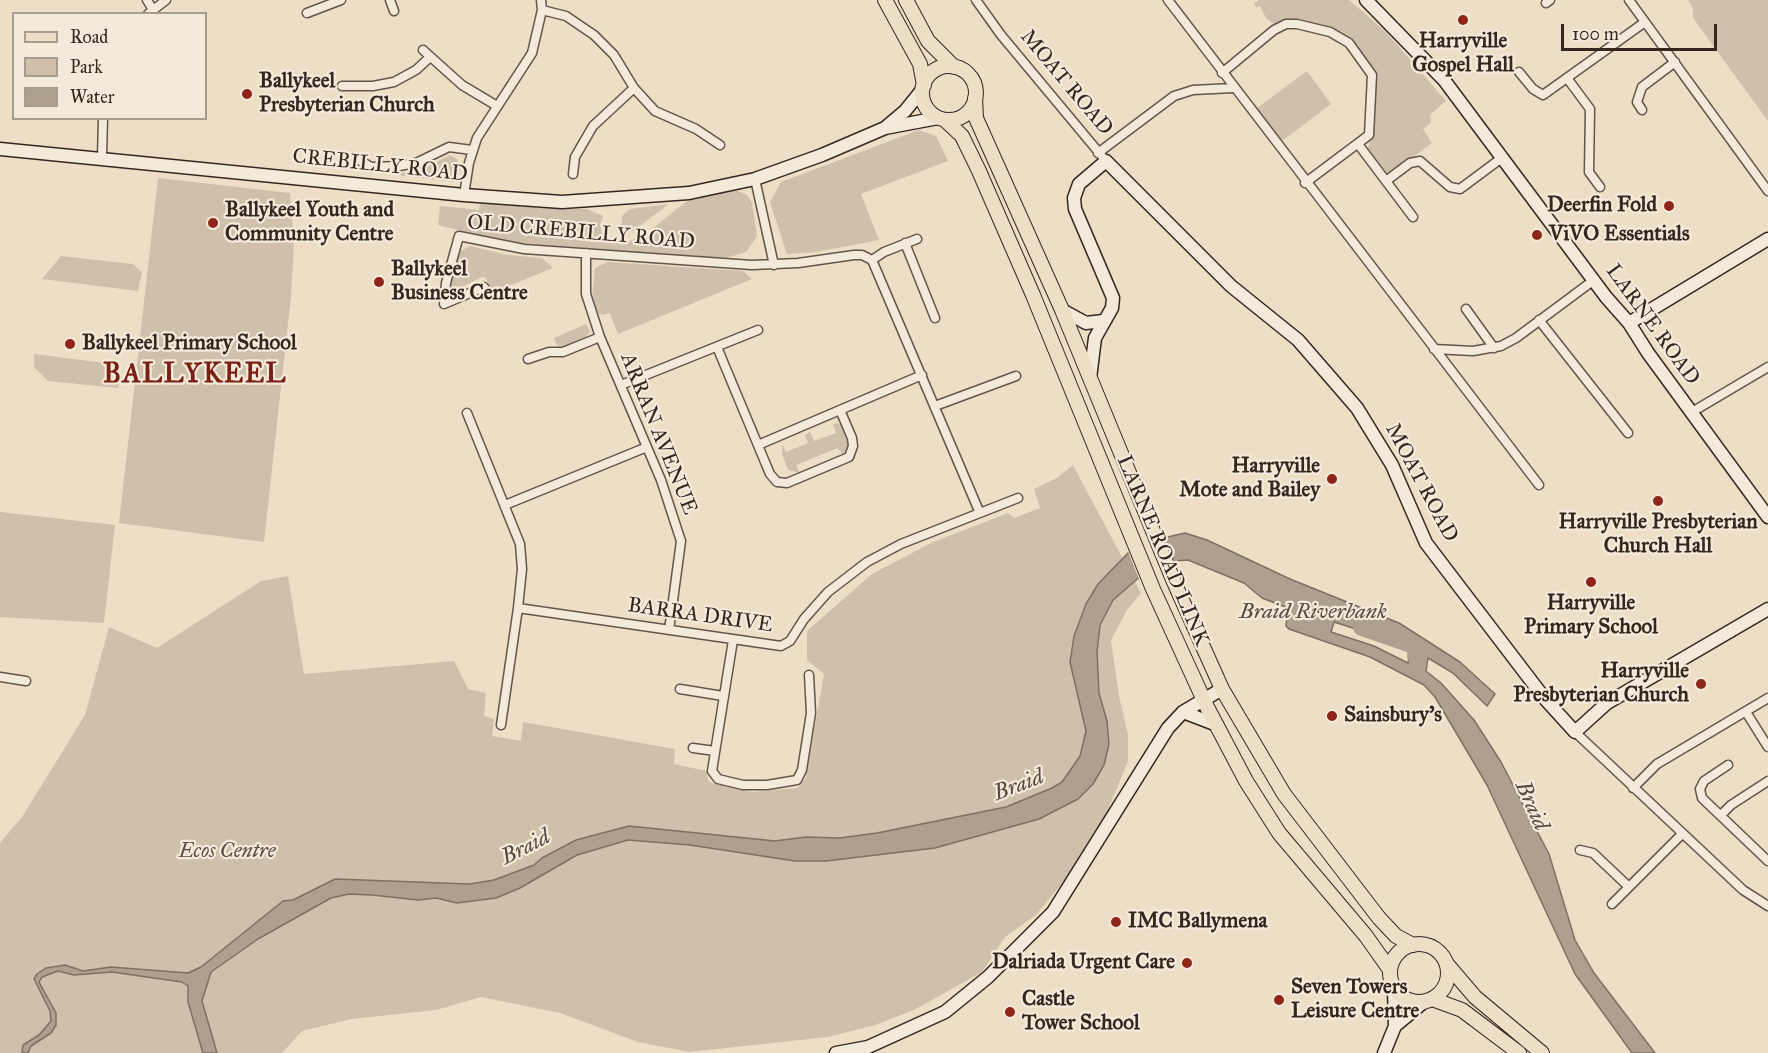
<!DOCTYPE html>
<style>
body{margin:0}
#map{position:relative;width:1768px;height:1053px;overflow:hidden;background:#eddfc6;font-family:"IM FELL Great Primer",serif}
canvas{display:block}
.legend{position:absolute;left:12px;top:12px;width:195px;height:108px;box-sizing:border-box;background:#f3eada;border:2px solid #a79c90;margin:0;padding:8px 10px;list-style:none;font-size:18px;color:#352720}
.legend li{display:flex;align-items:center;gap:12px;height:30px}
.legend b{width:30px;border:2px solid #a79c90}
.scale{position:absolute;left:1561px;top:24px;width:156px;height:27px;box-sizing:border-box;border:3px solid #352720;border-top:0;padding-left:8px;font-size:18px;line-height:21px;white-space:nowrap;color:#352720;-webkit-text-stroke:4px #f3eada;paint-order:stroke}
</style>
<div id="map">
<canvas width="1768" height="1053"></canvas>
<ul class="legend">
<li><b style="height:8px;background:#eddfc6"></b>Road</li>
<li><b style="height:16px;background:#cec0aa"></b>Park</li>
<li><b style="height:16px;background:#aea08e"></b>Water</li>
</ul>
<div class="scale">100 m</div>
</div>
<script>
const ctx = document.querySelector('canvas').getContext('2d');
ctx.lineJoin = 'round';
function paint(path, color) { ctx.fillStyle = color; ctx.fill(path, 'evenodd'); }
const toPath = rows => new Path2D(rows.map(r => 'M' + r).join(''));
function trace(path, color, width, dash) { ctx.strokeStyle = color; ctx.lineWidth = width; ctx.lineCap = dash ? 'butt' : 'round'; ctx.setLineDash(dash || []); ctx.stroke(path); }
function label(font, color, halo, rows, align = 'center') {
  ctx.font = font + ' "IM FELL Great Primer",serif'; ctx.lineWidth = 4.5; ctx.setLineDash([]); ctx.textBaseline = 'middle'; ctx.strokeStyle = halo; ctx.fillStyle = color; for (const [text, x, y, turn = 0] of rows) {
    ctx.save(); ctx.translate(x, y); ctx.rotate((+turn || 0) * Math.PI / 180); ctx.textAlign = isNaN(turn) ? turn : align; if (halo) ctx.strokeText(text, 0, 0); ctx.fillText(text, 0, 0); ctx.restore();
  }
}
const green = toPath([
 [1258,0,1349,0,1362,11,1386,32,1446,101,1430,115,1431,123,1423,129,1432,143,1392,173,1384,174,1367,151,1375,125,1374,79,1341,35,1274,24,1266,18,1260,6,1257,8,1254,4],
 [1688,0,1768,0,1768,121,1693,18,1693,8],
 [1307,71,1331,104,1282,141,1257,108],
 [919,130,936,136,948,161,861,194,879,240,816,252,787,254,770,202,781,182],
 [450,155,457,159,460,170,453,182,387,174,419,171],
 [158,178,290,193,294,243,291,296,264,542,119,523],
 [735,190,747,195,752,203,757,236,746,252,726,258,535,245,495,240,438,225,440,206,479,210,480,203,555,209,587,209,603,216,600,225,602,233,621,245,641,236,644,240,655,232,653,228,687,201],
 [669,204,633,231,621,228,622,216,630,209],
 [470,246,507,255,542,258,553,268,491,293,486,278,482,277,460,288,452,288,450,282,459,252],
 [61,256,133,264,142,272,138,291,42,279],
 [608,262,743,271,752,279,618,334,610,313,603,315,597,313,592,299,595,268],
 [586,324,590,332,585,338,563,347,557,345,554,338],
 [34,354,120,365,118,388,48,381,34,367],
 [837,423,842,426,848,444,843,455,838,448,796,465,800,473,788,470,782,454,782,444,786,452,808,443,805,435,810,432,814,441,836,433,833,424],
 [1073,465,1141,593,1127,610,1111,640,1119,696,1128,735,1128,761,1093,846,1036,915,1005,937,982,972,914,1010,875,1025,828,1037,689,1052,638,1042,560,1013,481,997,436,1010,351,1019,302,1031,282,1053,0,1053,0,843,22,817,85,715,109,627,157,648,261,581,288,576,304,674,454,661,468,689,486,693,484,716,494,719,492,736,521,741,523,722,675,749,674,764,707,771,708,780,712,783,752,792,798,788,806,777,824,674,807,660,807,631,872,574,933,542,1008,513,1014,518,1040,508,1034,489,1057,478],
 [0,512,115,525,104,623,0,617]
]);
const water = toPath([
 [1185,533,1207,540,1290,579,1399,623,1460,662,1495,694,1487,706,1453,673,1428,658,1426,671,1441,683,1474,720,1501,762,1549,854,1575,940,1594,973,1655,1053,1632,1053,1575,974,1487,785,1435,697,1424,685,1370,657,1289,629,1286,626,1288,608,1262,598,1244,583,1188,560,1172,561,1150,568,1113,600,1100,625,1097,652,1099,693,1107,721,1109,744,1104,765,1093,784,1078,799,1039,819,935,848,826,861,795,861,690,845,628,840,577,855,520,888,496,898,457,903,436,898,418,900,372,895,349,894,331,898,258,939,211,972,202,1001,217,1053,203,1053,188,1002,188,986,182,982,112,972,74,975,58,971,42,977,39,982,56,1013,56,1025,51,1033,31,1046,28,1053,22,1053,23,1045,39,1035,51,1021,50,1011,34,979,37,974,46,968,65,965,83,971,111,967,188,973,201,967,283,901,293,900,335,879,470,884,494,880,534,865,542,858,576,840,629,826,775,841,806,837,840,838,877,833,1006,807,1052,788,1062,782,1080,756,1086,731,1070,662,1074,636,1086,604,1098,584,1130,551,1150,541,1185,533],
 [1334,622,1378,636,1387,633,1403,638,1404,646,1410,653,1408,663,1374,646,1331,632,1334,622]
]);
const pier = toPath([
 [1164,535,1175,564,1152,571,1139,579,1127,549,1149,538]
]);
const river = toPath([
 [1362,627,1417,646,1416,656]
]);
const street = toPath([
 [147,0,153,10],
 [390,0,394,11],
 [976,0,1001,35,1106,161],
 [1168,0,1539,485],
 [1629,0,1768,191],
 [1546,3,1550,0],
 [542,10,566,16,594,35,614,55,634,88,655,111,696,129,720,145],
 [307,13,341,0],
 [148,14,166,0],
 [423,50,462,85,497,106],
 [1519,72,1533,89,1543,95,1645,22],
 [1222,73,1274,30,1286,24,1297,24,1330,32,1349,43,1372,75,1369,135,1305,183],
 [1567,78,1590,109,1589,172,1600,187],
 [342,86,373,86,394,82,416,70,429,58],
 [1642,110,1637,102,1642,87,1675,62],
 [1358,144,1413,217],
 [1098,153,1174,96,1193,90,1233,88],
 [102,157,103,118],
 [359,160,371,167,399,166,416,163,449,147,472,150],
 [573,174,575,157,593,126,634,88],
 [755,179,774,265],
 [1386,181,1410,163,1420,161,1450,187,1460,189,1503,157],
 [464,195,469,163,477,138,532,53,542,10,541,0],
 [905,243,935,318],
 [586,253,586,294,600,337,661,480,681,541,669,630],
 [872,260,979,511],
 [872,260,884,252,917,239],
 [484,287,444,304,446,283,459,236,524,249,752,265,798,263,854,255,862,255,872,260],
 [1466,309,1494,348],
 [1539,320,1628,433],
 [717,347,770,474,777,482,787,483,849,457,853,446,852,438,840,410],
 [1434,349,1473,351,1501,346,1516,338,1594,280],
 [528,359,549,352,563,352,600,337],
 [621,385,758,330],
 [935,406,1016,376],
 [1692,412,1768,367],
 [467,413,520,544,522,569,518,608],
 [758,445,922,375],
 [505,505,647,447],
 [733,640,712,771,718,779,743,785,767,785,797,780,802,770,811,713,809,675],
 [0,677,26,681],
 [680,689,723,696],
 [1746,712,1768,747],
 [501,725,518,608,781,646,790,641,804,619,828,592,867,562,901,544,1018,498],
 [1575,732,1743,890,1768,906],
 [693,748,715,751],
 [1728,765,1704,781,1700,789,1702,798,1768,861],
 [1633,788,1657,764,1768,698],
 [1721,815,1731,805,1768,781],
 [1580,850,1593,853,1629,887],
 [1612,904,1682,834]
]);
const secondary = toPath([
 [1366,0,1444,80,1606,297,1629,323,1648,353,1768,517],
 [886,127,905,111,922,90],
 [0,149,464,195,562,202,689,193,755,179,822,155,885,128,938,118],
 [1062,310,1086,323,1103,321],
 [1629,323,1768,239],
 [1090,378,1095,338,1112,308,1113,298,1075,209,1074,198,1079,184,1106,161,1231,286,1298,340,1357,408,1392,465,1426,543,1545,699,1575,732,1607,703,1768,609],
 [1183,712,1217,725],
 [1395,1026,1425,1001],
 [836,1053,868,1047,945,1012,988,977,1053,912,1168,728,1183,712,1222,689],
 [1384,1053,1395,1026,1394,989]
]);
const primary = toPath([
 [885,0,920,64,924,85],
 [906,0,928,41,954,67],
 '922 93a27 27 0 1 1 54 0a27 27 0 1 1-54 0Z',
 [975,98,976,118,1062,310,1174,582,1222,689,1284,794,1379,918,1396,936,1413,945],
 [945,120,962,136,979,171,1033,295,1153,589,1207,707,1246,781,1279,833,1366,936,1390,970],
 '1390 973a29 29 0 1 1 58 0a29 29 0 1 1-58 0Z',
 [1446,963,1475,997,1542,1053],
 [1432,999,1462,1010,1519,1053]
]);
const markers = [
 [1463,20,6,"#8f2418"],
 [247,94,6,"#8f2418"],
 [1669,206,6,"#8f2418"],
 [213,223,6,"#8f2418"],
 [1537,235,6,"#8f2418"],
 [379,282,6,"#8f2418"],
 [70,344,6,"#8f2418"],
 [1332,479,6,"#8f2418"],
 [1658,501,6,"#8f2418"],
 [1591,582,6,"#8f2418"],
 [1701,684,6,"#8f2418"],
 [1332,716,6,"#8f2418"],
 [1116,922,6,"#8f2418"],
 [1187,963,6,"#8f2418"],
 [1279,1000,6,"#8f2418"],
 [1010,1012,6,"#8f2418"]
];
const poiNames = [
 ["Harryville",1463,42,"center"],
 ["Gospel Hall",1463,66,"center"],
 ["Ballykeel",259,82],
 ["Presbyterian Church",259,106],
 ["Deerfin Fold",1657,206,"right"],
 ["Ballykeel Youth and",225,211],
 ["Community Centre",225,235],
 ["ViVO Essentials",1549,235],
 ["Ballykeel",391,270],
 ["Business Centre",391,294],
 ["Ballykeel Primary School",82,344],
 ["Harryville",1320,467,"right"],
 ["Mote and Bailey",1320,491,"right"],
 ["Harryville Presbyterian",1658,523,"center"],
 ["Church Hall",1658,547,"center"],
 ["Harryville",1591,604,"center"],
 ["Primary School",1591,628,"center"],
 ["Harryville",1689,672,"right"],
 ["Presbyterian Church",1689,696,"right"],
 ["Sainsbury's",1344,716],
 ["IMC Ballymena",1128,922],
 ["Dalriada Urgent Care",1175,963,"right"],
 ["Seven Towers",1291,988],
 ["Leisure Centre",1291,1012],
 ["Castle",1022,1000],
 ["Tower School",1022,1024]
];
const streetNames = [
 ["MOAT ROAD",1066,83,50],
 ["CREBILLY ROAD",380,166,6],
 ["OLD CREBILLY ROAD",581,233,5],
 ["LARNE ROAD",1652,325,54],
 ["ARRAN AVENUE",658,434,68],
 ["MOAT ROAD",1421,483,62],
 ["LARNE ROAD LINK",1162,551,67],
 ["BARRA DRIVE",700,616,8]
];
const parkNames = [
 ["Ecos Centre",227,852]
];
const waterNames = [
 ["Braid Riverbank",1313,613],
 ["Braid",1019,786,-21],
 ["Braid",1531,806,66],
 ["Braid",526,848,-27]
];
const districtNames = [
 ["BALLYKEEL",195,375]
];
paint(green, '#cec0aa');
paint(water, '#aea08e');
trace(water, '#7e7062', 1.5);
paint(pier, '#eddfc6');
trace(river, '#aea08e', 18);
trace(street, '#63554a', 11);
trace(secondary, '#352720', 15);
trace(primary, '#352720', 16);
trace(street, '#f3eada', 8);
trace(secondary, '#f3eada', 12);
trace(primary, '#eddfc6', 14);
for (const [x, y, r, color] of markers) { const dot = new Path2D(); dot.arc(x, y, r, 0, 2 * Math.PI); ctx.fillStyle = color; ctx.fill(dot); trace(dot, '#f3eada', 2); }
label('bold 21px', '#352720', '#f3eada', poiNames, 'left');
label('21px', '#352720', '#f3eada', streetNames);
label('italic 21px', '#5b4d42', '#f3eada', parkNames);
label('italic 22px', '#594b41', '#f3eada', waterNames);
ctx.letterSpacing = '1.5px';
label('bold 27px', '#7a1f14', '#f3eada', districtNames);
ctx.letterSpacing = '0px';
</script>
